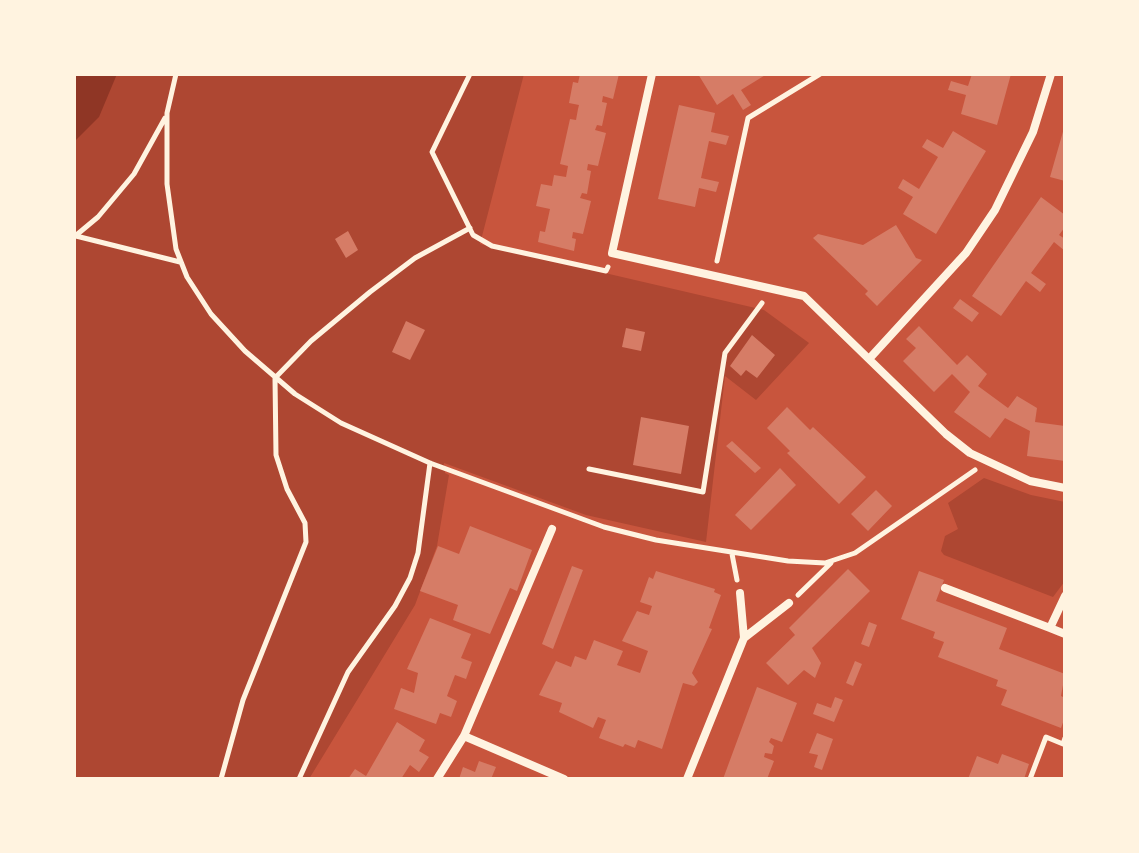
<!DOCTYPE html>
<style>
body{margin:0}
#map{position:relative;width:1139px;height:853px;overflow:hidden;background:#c8553d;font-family:Figtree,sans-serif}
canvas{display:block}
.frame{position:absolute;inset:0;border:76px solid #fff3e0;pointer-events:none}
</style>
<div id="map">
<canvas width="1139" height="853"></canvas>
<div class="frame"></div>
</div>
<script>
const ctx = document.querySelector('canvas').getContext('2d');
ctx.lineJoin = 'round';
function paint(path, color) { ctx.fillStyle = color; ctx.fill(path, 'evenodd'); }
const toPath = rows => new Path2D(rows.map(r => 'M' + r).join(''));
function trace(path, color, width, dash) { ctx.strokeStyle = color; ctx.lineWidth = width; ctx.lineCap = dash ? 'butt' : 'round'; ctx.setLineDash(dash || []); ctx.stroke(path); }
const green = toPath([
 [74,74,524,74,480,244,764,310,809,343,756,400,725,376,706,542,586,515,444,463,445,473,449,475,437,546,415,605,309,779,74,779],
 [984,478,1031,495,1065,502,1065,581,1053,597,944,555,941,551,945,536,958,529,948,503]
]);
const water = toPath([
 [74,74,117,74,99,117,74,142]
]);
const building = toPath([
 [580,74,619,74,613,99,603,96,602,102,607,103,602,126,597,125,595,130,606,133,598,166,588,164,587,170,591,171,587,194,582,193,580,198,591,201,583,234,573,232,572,238,576,239,574,251,538,242,540,231,545,232,550,209,536,206,541,184,552,186,554,175,566,177,568,166,560,164,570,119,576,120,578,109,579,105,569,103,573,82,578,83],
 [698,74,767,74,741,90,751,105,743,110,733,94,717,105],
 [972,74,1011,74,997,125,961,114,966,95,948,90,951,81,968,86],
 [679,105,715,113,711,132,729,136,726,145,709,141,701,178,719,182,716,192,699,188,695,207,658,199],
 [1064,128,1065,128,1065,181,1050,177],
 [953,131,986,151,936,234,903,214,913,197,898,188,903,179,919,189,938,157,922,147,927,139,943,148],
 [1041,197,1065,215,1065,227,1059,235,1065,239,1065,251,1054,242,1031,273,1046,284,1040,292,1026,281,1001,316,972,296],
 [896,225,916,258,922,260,877,306,865,294,868,291,813,238,818,234,863,245],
 [348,231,358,250,346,258,335,239],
 [960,299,979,313,972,322,953,308],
 [406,321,425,330,410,360,392,352],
 [919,326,957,365,967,355,987,374,978,386,1008,408,1017,396,1037,408,1035,422,1065,426,1065,461,1027,456,1030,431,1005,418,990,438,954,412,970,392,952,374,934,392,903,361,916,348,906,339],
 [626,328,645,332,641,351,622,347],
 [752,335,775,355,757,378,746,370,741,376,730,366],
 [787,407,810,430,813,427,866,477,839,504,787,453,790,451,767,428],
 [641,417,689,426,681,474,633,465],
 [732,441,761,468,755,473,726,446],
 [780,468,796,485,751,530,735,515],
 [876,490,892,506,868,531,851,514],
 [470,526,532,550,517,591,510,588,490,634,453,620,458,605,420,591,438,546,459,554],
 [572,566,583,570,553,649,542,644],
 [848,569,870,591,812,648,821,663,815,678,804,670,788,685,766,663,795,635,789,628],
 [656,571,715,589,714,592,721,595,709,628,712,629,692,673,698,682,694,686,683,683,662,749,638,740,635,748,625,744,623,747,599,738,606,720,598,717,593,728,559,712,562,703,539,695,556,661,571,667,575,656,586,660,594,640,623,651,617,665,640,673,648,651,622,641,637,611,649,615,652,606,640,602,649,577,653,579],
 [919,571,944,580,936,601,1007,628,999,649,1065,674,1061,696,1065,698,1065,717,1061,728,1001,705,1007,690,996,686,998,680,938,657,944,642,933,638,935,632,901,619],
 [430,618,471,634,461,658,472,662,466,679,455,675,447,696,457,701,451,717,440,713,436,724,394,709,401,688,414,693,418,673,407,669],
 [869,622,877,625,869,647,861,644],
 [855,661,862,664,853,686,846,683],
 [757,687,797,703,782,742,771,738,769,742,774,746,772,754,765,753,764,757,774,761,767,779,723,779],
 [835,697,843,700,834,722,813,714,817,703,831,708],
 [397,722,425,740,419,751,429,757,419,772,410,765,401,779,348,779,355,769,366,776],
 [817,733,833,739,822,770,814,767,818,755,809,753],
 [1002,754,1029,764,1024,779,968,779,977,756,998,764],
 [479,761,496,767,491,779,459,779,463,767,475,772]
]);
const path = toPath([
 [176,74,167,113,167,184,176,249,187,277,211,314,245,351,295,394,341,423,430,463,604,527,656,540,788,561,825,563,855,553,975,470],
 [470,74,432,152,473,235,492,246,606,271,608,267],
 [76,236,180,262],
 [74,237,98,217,134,174,165,118],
 [717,261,748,118,820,74],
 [589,469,703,492,725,353,762,303],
 [732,554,737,580],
 [798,595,831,563],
 [221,779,243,700,306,542,305,523,287,489,276,455,275,378,311,341,370,292,415,258,470,228],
 [299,779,348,672,395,606,410,578,418,553,430,463],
 [1030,779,1046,737,1063,744,1065,738]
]);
const minor = toPath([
 [652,74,612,253,804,296,946,434,970,453,1030,481,1065,488],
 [869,359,966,253,995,210,1033,132,1051,74],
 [945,588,1050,628,1065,596],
 [1050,628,1065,634],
 [744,638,789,603],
 [464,736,564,779],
 [437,779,464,736,552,529],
 [687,779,744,638,740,593]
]);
paint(green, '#ae4732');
paint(water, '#8f3625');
paint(building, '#d67c66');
trace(path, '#fff3e0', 5);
trace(minor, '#fff3e0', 8);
</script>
